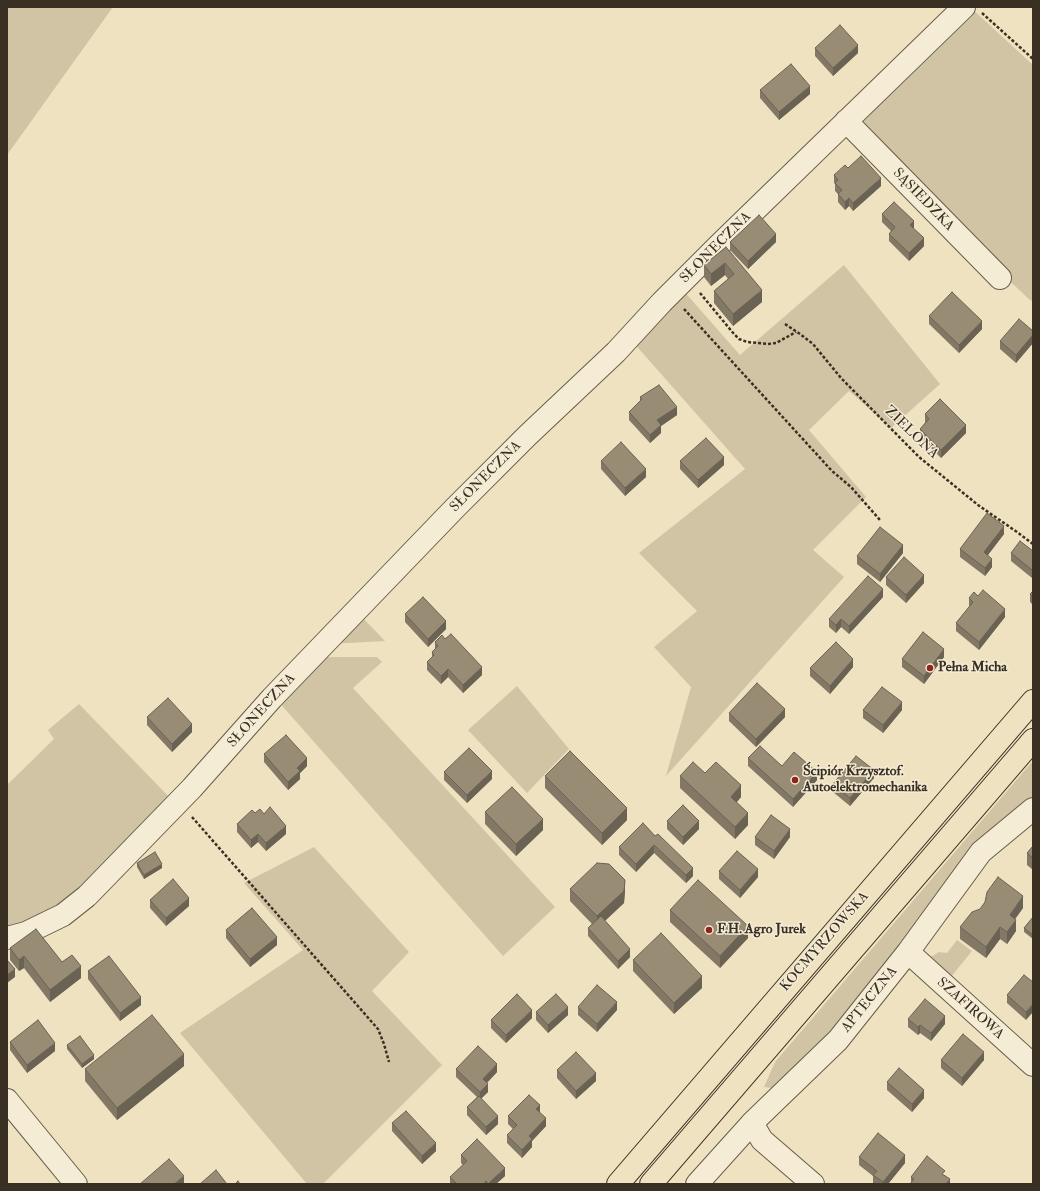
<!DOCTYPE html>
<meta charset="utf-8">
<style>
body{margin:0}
#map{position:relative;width:1040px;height:1191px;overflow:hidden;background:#efe2c0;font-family:"IM FELL Double Pica",serif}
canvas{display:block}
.frame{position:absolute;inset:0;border:8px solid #3a2f23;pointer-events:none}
</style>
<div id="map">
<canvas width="1040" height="1191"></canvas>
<div class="frame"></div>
</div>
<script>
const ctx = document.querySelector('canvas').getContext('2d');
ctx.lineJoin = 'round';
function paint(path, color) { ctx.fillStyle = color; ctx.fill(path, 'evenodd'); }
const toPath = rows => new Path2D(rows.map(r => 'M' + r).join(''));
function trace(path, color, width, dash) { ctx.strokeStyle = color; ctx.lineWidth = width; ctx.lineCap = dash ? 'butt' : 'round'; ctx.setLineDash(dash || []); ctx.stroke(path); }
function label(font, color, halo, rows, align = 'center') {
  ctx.font = font + ' "IM FELL Double Pica",serif'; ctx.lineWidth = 3; ctx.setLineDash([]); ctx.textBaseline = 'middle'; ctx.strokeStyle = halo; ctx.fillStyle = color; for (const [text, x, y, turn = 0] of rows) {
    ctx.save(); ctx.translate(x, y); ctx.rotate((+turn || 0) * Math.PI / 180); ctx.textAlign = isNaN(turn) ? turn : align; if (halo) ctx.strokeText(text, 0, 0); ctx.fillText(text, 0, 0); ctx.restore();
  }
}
const green = toPath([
 [7,7,113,7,7,155],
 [970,7,1033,65,1033,299,1031,301,917,194,849,126],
 [844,265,940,384,891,428,849,391,809,430,866,497,813,550,844,577,666,776,691,687,654,647,697,611,639,553,745,469,632,341,682,289,740,355],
 [359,614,385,641,330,644],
 [320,657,377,657,382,662,353,688,555,907,503,956,277,700],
 [517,686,569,749,527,793,468,730],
 [79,704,173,801,84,893,7,934,7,785,54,739,48,730],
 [1031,763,1033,763,1033,797,1031,800,984,836,948,878,901,945,807,1059,772,1088,764,1087,775,1062],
 [314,847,409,952,372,991,442,1065,323,1184,307,1184,180,1033,303,950,244,883],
 [957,940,972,951,951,977,929,958,939,952,947,953]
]);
const path = toPath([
 [982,13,1033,59],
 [700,293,734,334,739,339,747,342,768,344,776,343,796,332],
 [684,309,832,471,851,487,880,520],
 [785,324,800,334,813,344,841,378,919,457,978,505,1017,532,1033,544],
 [192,817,378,1029,384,1044,389,1062]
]);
const minor = toPath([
 [846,121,1000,278],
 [7,938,26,933,63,915,87,896,192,788,272,698,454,509,528,435,616,352,662,302,719,245,964,7],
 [908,952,1033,1065],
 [7,1100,76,1184],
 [752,1123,762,1140,813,1184],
 [697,1184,752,1123,838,1040,908,952,981,852,1033,809]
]);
const major = toPath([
 [618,1184,1033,701],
 [651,1184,1033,740]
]);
const wall = toPath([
 [815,48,858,53,833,76,815,56],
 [760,90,810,94,779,120,760,98],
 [848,168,881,186,853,211,849,206,845,210,838,202,838,194,835,191,835,184,834,183,834,175],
 [882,214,914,229,924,246,909,261,889,241,889,234,891,231,882,222],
 [730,242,776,242,748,269,730,250],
 [726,247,762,302,733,326,714,303,714,291,728,279,725,275,711,286,704,277,704,265],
 [929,316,982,329,959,353,929,324],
 [1033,331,1033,343,1016,363,1000,349,1000,341],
 [640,397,677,415,661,426,661,433,650,443,629,420,629,412,640,401],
 [925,414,966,433,941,458,920,437,920,429,925,423],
 [601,461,646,477,625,496,601,469],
 [680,461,724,465,698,488,680,469],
 [1004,534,988,555,992,567,985,576,960,557,960,549],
 [1033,551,1033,577,1032,578,1011,561,1011,553],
 [903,553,880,582,857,564,857,556],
 [886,577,924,583,906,603,886,585],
 [1033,591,1033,605,1030,602,1030,594],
 [883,597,849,634,841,627,836,633,829,627,829,619],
 [969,598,1005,617,979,650,956,631,956,623,969,607],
 [405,614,446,629,428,647,405,622],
 [435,642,482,675,463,693,448,677,441,684,427,670,427,662,432,657,432,652,435,649],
 [944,657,924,684,902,667,902,659],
 [853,667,830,694,810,676,810,668],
 [863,710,902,710,883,733,863,718],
 [729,713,785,717,756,747,729,721],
 [147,717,192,732,172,752,147,725],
 [264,754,307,766,300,773,300,779,288,790,264,762],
 [748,758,782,766,817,780,793,807,748,766],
 [444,772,492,779,467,803,444,780],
 [705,773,741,797,736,803,748,825,735,839,680,788,680,776],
 [545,776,627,820,602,845,545,788],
 [874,778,850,806,833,792,833,784],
 [485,812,543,830,516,856,485,824],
 [255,813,264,814,286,834,266,851,258,842,251,848,237,832,237,824],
 [667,821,699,829,683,845,667,829],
 [643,823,693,876,686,883,654,853,636,872,619,855,619,847],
 [755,837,790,837,774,859,755,845],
 [1033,846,1033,870,1027,865,1027,853],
 [137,863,162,868,144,879,137,867],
 [719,871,758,877,740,898,719,879],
 [570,889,625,891,624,903,605,921,630,957,618,969,588,936,588,928,592,924,570,901],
 [150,900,189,906,166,926,150,908],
 [1023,908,1015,919,1016,931,1007,944,1000,939,986,958,960,939,960,927],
 [670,910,748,938,720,968,670,922],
 [1033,917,1033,939,1024,932,1024,928],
 [226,930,277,945,250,967,226,938],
 [10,948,62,962,81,978,50,1002,24,968,19,971,10,960],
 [633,960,702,988,674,1014,633,971],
 [88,971,141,1005,120,1021,88,979],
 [1033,982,1026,1020,1007,1003,1007,995],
 [578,1007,617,1010,597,1032,578,1015],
 [536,1012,568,1015,548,1033,536,1020],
 [532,1018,506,1043,491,1028,491,1020],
 [908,1019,945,1024,931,1041,920,1033,918,1035,908,1027],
 [10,1042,55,1051,27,1073,10,1050],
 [67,1045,94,1059,82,1068,67,1049],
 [941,1060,984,1060,962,1086,941,1068],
 [184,1066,117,1120,85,1081,85,1069],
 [456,1069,497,1072,487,1083,488,1092,481,1098,498,1124,486,1135,467,1115,467,1107,477,1097,456,1077],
 [557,1070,596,1081,576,1099,557,1078],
 [887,1082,924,1098,912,1112,887,1090],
 [540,1113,546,1126,532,1141,532,1147,522,1158,507,1143,507,1135,513,1129,508,1124,508,1116],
 [392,1123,436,1151,422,1164,392,1131],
 [461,1155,505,1176,496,1184,450,1184,450,1177,463,1165,461,1163],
 [859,1157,905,1163,888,1184,875,1184,873,1183,873,1176,859,1165],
 [945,1175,950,1184,911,1182,911,1177]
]);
const shadedWall = toPath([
 [858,45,858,53,833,76,833,68],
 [810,86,810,94,779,120,779,112],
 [881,178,881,186,853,211,853,203],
 [849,198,849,206,845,210,845,202],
 [914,221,914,229,910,225],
 [776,234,776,242,748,269,748,261],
 [924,238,924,246,909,261,909,253],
 [725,263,725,275,711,286,711,274],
 [762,290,762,302,733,326,733,314],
 [982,321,982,329,959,353,959,345],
 [1033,335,1033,343,1016,363,1016,355],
 [677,407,677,415,661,426,661,433,650,443,650,435,657,420],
 [966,425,966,433,941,458,941,450],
 [724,457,724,465,698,488,698,480],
 [646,469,646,477,625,496,625,488],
 [1004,526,1004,534,984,560,984,552],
 [903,545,903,553,880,582,880,574],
 [992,559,992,567,985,576,985,568],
 [1033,569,1033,577,1032,578,1032,570],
 [924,575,924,583,906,603,906,595],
 [883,589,883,597,849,634,849,626],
 [1005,609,1005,617,979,650,979,642],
 [841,619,841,627,836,633,836,625],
 [446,621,446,629,428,647,428,639],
 [944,649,944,657,924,684,924,676],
 [853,659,853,667,830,694,830,686],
 [482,667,482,675,463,693,463,685],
 [448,669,448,677,441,684,441,676],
 [902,702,902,710,883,733,883,725],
 [785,709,785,717,756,747,756,739],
 [192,724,192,732,172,752,172,744],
 [307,758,307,766,300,773,300,779,288,790,288,782,297,768],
 [874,770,874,778,850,806,850,798],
 [492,771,492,779,467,803,467,795],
 [817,772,817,780,793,807,793,799],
 [741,785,741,797,731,809,731,797],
 [627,808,627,820,602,845,602,833],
 [748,813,748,825,735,839,735,827],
 [543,819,543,830,516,856,516,844],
 [699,821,699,829,683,845,683,837],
 [286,826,286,834,266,851,266,843],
 [790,829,790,837,774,859,774,851],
 [258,834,258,842,251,848,251,840],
 [654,845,654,853,636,872,636,864],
 [162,864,162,868,144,879,144,875],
 [693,868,693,876,686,883,686,875],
 [758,869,758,877,740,898,740,890],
 [625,880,625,891,624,903,597,928,597,916],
 [1023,896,1023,908,1010,926,1010,915],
 [189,898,189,906,166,926,166,918],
 [1016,920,1016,931,1007,944,1007,932],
 [748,926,748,938,720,968,720,956],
 [1000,927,1000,939,986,958,986,947],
 [277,937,277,945,250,967,250,959],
 [630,949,630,957,618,969,618,961],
 [24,956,24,968,19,971,19,960],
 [81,966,81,978,50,1002,50,990],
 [15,969,15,977,7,983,7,975],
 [702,976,702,988,674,1014,674,1003],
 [141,997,141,1005,120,1021,120,1013],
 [617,1002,617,1010,597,1032,597,1024],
 [1033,1004,1033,1012,1026,1020,1026,1012],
 [568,1007,568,1015,548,1033,548,1025],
 [532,1010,532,1018,506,1043,506,1035],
 [945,1016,945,1024,931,1041,931,1033],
 [920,1025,920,1033,918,1035,918,1027],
 [55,1043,55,1051,27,1073,27,1065],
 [984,1052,984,1060,962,1086,962,1078],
 [184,1054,184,1066,117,1120,117,1108],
 [94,1055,94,1059,82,1068,82,1064],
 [497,1064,497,1072,483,1087,483,1079],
 [596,1073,596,1081,576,1099,576,1091],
 [488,1084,488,1092,480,1100,480,1092],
 [924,1090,924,1098,912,1112,912,1104],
 [540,1105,540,1113,536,1109],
 [498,1116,498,1124,486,1135,486,1127],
 [546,1118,546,1126,532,1141,532,1147,522,1158,522,1150,529,1136],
 [436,1143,436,1151,422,1164,422,1156],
 [905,1155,905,1163,888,1184,883,1184,883,1182],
 [505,1168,505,1176,496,1184,488,1184],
 [184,1176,184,1184,174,1184],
 [950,1179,950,1184,946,1184]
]);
const building = toPath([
 [840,25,858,45,833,68,815,48,840,25],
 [791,64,810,86,779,112,760,90,791,64],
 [861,156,881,178,853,203,849,198,845,202,838,194,842,190,835,183,838,180,834,175,845,165,848,168,861,156],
 [894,202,914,221,910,225,924,238,909,253,889,234,895,227,882,214,894,202],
 [759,215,776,234,748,261,730,242,759,215],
 [726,247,762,290,733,314,714,291,734,274,725,263,711,274,704,265,726,247],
 [952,292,982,321,959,345,929,316,952,292],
 [1019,319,1033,331,1033,335,1016,355,1000,341,1019,319],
 [659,385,677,407,657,420,661,425,650,435,629,412,642,399,640,397,659,385],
 [940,399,966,425,941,450,920,429,929,419,925,414,940,399],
 [706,438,724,457,698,480,680,461,706,438],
 [621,442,646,469,625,488,601,461,621,442],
 [987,513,1004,526,984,552,992,559,985,568,960,549,987,513],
 [880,527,903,545,880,574,857,556,880,527],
 [1020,541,1033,551,1033,569,1032,570,1011,553,1020,541],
 [904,557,924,575,906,595,886,577,904,557],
 [868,576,883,589,849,626,841,619,836,625,829,619,868,576],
 [983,590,1005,609,979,642,956,623,973,602,969,598,974,592,978,596,983,590],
 [1033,591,1033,597,1030,594,1033,591],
 [423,597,446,621,428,639,405,614,423,597],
 [923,632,944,649,924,676,902,659,923,632],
 [451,634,482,667,463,685,448,669,441,676,427,662,434,655,432,652,438,646,435,642,442,635,445,639,451,634],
 [836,642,853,659,830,686,810,668,836,642],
 [757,683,785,709,756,739,729,713,757,683],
 [882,687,902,702,883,725,863,710,882,687],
 [168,698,192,724,172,744,147,717,168,698],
 [286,735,307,758,297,768,300,771,288,782,264,754,286,735],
 [760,746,782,766,794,752,817,772,793,799,748,758,760,746],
 [469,748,492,771,467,795,444,772,469,748],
 [570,751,627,808,602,833,545,776,570,751],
 [856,756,874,770,850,798,833,784,856,756],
 [693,762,705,773,716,762,741,785,731,797,748,813,735,827,680,776,693,762],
 [512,787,543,819,516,844,485,812,512,787],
 [683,805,699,821,683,837,667,821,683,805],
 [270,807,286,826,266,843,258,834,251,840,237,824,252,810,255,813,260,809,264,814,270,807],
 [771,815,790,829,774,851,755,837,771,815],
 [643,823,655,836,658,834,693,868,686,875,654,845,636,864,619,847,643,823],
 [1033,846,1033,858,1027,853,1033,846],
 [737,851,758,869,740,890,719,871,737,851],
 [155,852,162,864,144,875,137,863,155,852],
 [597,863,609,864,625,880,624,891,597,916,570,889,597,863],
 [998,877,1023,896,1010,915,1016,920,1007,932,1000,927,986,947,960,927,972,912,980,909,985,902,987,892,998,877],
 [173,879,189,898,166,918,150,900,173,879],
 [698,880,748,926,720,956,670,910,698,880],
 [252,908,277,937,250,959,226,930,252,908],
 [601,916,630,949,618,961,588,928,601,916],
 [1033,917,1033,935,1024,928,1033,917],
 [36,929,62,962,72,955,81,966,50,990,24,956,19,960,10,948,36,929],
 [661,933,702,976,674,1003,633,960,661,933],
 [109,956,141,997,120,1013,88,971,109,956],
 [7,960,15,969,7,975,7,960],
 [1024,975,1033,982,1033,1004,1026,1012,1007,995,1024,975],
 [597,985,617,1002,597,1024,578,1007,597,985],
 [517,994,532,1010,506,1035,491,1020,517,994],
 [556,994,568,1007,548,1025,536,1012,556,994],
 [925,999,945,1016,931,1033,920,1025,918,1027,908,1019,925,999],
 [152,1015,184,1054,117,1108,85,1069,152,1015],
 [38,1020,55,1043,27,1065,10,1042,38,1020],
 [963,1034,984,1052,962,1078,941,1060,963,1034],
 [80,1036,94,1055,82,1064,67,1045,80,1036],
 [478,1046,497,1064,483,1079,488,1084,480,1092,456,1069,478,1046],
 [576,1052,596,1073,576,1091,557,1070,576,1052],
 [899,1068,924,1090,912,1104,887,1082,899,1068],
 [529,1095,540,1105,536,1109,546,1118,529,1136,532,1139,522,1150,507,1135,517,1125,508,1116,529,1095],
 [479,1096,498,1116,486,1127,467,1107,479,1096],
 [406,1111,436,1143,422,1156,392,1123,406,1111],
 [878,1133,905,1155,883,1182,873,1175,877,1171,859,1157,878,1133],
 [477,1139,505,1168,488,1184,486,1181,484,1184,457,1184,450,1177,467,1161,461,1155,477,1139],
 [927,1156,945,1171,942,1174,950,1179,946,1184,910,1184,914,1179,911,1177,927,1156],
 [169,1159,184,1176,174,1184,140,1184,169,1159],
 [216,1170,227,1184,200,1184,216,1170],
 [238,1181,240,1184,235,1184,238,1181]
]);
const markers = [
 [930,668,4,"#8f2418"],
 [795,780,4,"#8f2418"],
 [709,930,4,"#8f2418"]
];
const streetNames = [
 ["SĄSIEDZKA",923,200,46],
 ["SŁONECZNA",716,248,-45],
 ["ZIELONA",911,433,44],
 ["SŁONECZNA",486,477,-45],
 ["SŁONECZNA",262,711,-48],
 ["KOCMYRZOWSKA",825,942,-49],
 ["APTECZNA",870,1000,-51],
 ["SZAFIROWA",970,1009,42]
];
const poiNames = [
 ["Pełna Micha",938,668],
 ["Ścipiór Krzysztof.",803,772],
 ["Autoelektromechanika",803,788],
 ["F.H. Agro Jurek",717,930]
];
paint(green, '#d0c4a5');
trace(minor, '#675c4a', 24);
trace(major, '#3a2f23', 24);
trace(path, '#3a2f23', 2.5, [3, 2]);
trace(minor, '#f5ecd6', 22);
trace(major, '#efe2c0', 22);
paint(wall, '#837865');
paint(shadedWall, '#6a6252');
paint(building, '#988c75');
trace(building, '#6a6252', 1);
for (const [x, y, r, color] of markers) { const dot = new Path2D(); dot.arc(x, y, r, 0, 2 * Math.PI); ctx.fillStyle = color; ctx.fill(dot); trace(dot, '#f5ecd6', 1.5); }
label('14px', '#3a2f23', '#f5ecd6', streetNames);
label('bold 14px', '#3a2f23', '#f5ecd6', poiNames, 'left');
</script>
